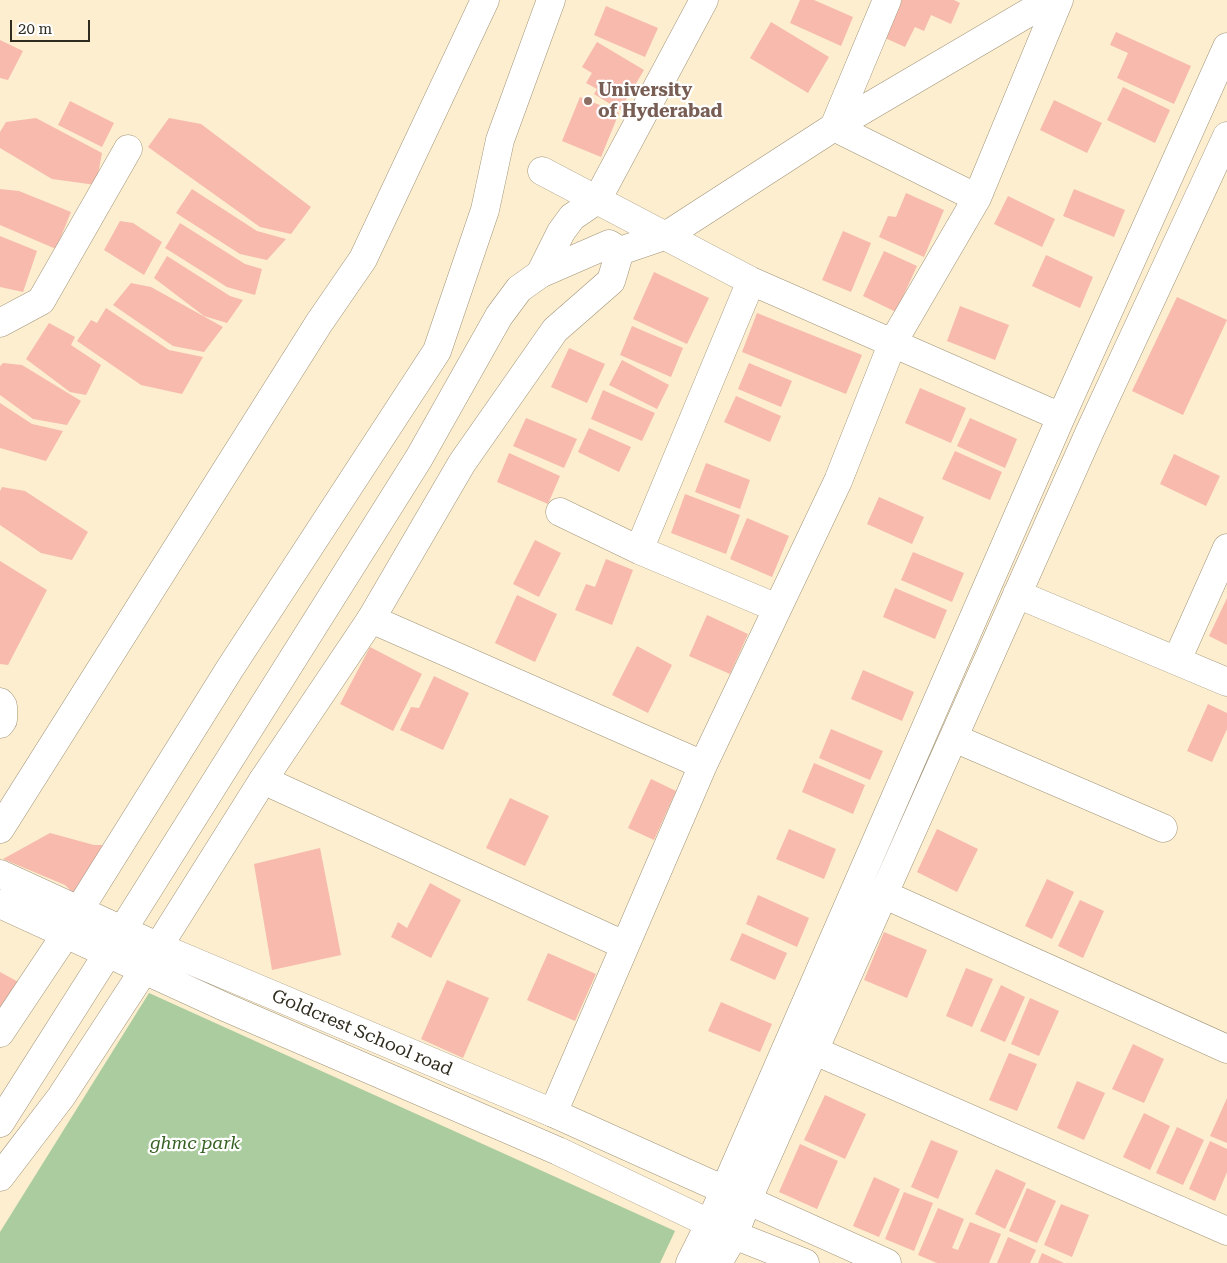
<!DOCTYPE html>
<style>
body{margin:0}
#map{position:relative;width:1227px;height:1263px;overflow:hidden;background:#fceecf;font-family:"Roboto Serif",serif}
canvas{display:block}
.scale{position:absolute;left:10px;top:20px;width:80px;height:22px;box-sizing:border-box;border:2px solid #302b1f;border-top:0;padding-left:6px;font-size:15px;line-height:18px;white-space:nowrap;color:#302b1f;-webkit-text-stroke:4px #fff;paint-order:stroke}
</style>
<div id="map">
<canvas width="1227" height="1263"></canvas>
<div class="scale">20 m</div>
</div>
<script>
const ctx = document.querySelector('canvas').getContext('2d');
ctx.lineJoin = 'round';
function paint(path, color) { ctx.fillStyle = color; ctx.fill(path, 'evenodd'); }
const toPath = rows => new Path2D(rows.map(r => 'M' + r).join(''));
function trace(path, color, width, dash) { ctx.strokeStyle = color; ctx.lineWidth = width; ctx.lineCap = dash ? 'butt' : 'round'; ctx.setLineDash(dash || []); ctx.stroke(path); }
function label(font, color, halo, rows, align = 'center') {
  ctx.font = font + ' "Roboto Serif",serif'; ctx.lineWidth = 4.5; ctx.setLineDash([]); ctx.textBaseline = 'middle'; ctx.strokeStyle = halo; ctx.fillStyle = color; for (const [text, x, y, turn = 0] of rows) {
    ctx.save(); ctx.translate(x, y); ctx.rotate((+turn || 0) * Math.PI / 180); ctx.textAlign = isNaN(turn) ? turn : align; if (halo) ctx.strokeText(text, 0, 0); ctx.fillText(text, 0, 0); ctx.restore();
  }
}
const green = toPath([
 [149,993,675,1231,660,1263,0,1263,0,1232]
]);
const building = toPath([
 [800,0,814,0,853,17,841,46,790,23],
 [902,0,954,0,960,3,951,24,931,15,924,31,915,27,905,47,885,38],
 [606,6,658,28,645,57,594,35],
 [771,22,829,57,808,93,750,58],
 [1116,32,1191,66,1174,104,1117,78,1128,53,1110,45],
 [0,40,23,51,8,80,0,78],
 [597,42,644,70,620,110,594,94,597,89,586,83,592,73,582,67],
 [1123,87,1170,110,1155,143,1107,120],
 [580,97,619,113,601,157,562,141],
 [1054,100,1102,123,1087,153,1040,130],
 [70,101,114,123,102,147,58,125],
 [36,118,102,153,96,185,52,179,0,148,0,132,6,122],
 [169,118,201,124,311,207,291,234,260,227,148,147],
 [0,189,19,191,71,212,56,249,0,225],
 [192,189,257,231,286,239,267,260,240,254,176,213],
 [1074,189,1125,210,1114,237,1063,216],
 [906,193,944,210,924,257,879,237,888,216,896,217],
 [1008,196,1055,219,1042,247,994,224],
 [120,221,133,223,162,242,144,275,104,250],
 [180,223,245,264,262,269,255,295,227,287,165,248],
 [843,231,871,243,851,292,822,280],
 [0,236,37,251,23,292,0,287],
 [884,251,917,266,896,312,863,296],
 [1046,255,1093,277,1080,308,1032,286],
 [167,256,230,296,243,300,227,323,204,316,154,278],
 [654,272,709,298,687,344,633,319],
 [131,283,151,287,223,327,204,352,173,346,113,305],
 [1177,297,1227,320,1183,415,1132,391],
 [960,306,1009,325,995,360,947,341],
 [106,308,169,350,203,357,182,394,141,385,77,341,91,320,97,323],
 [757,313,862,355,846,394,742,352],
 [49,323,75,337,71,345,101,365,86,395,70,392,26,359],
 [632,326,683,348,671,377,620,355],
 [569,348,605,364,587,403,551,387],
 [622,360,669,385,657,409,609,385],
 [3,363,22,365,81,401,67,425,33,419,0,395,0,366],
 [749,363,792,381,781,407,738,389],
 [920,388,966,408,951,443,905,423],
 [603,390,655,413,642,441,591,419],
 [736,396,781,416,770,442,724,422],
 [0,403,32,424,63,431,46,461,0,448],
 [526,418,577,439,564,468,513,446],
 [970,418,1017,439,1005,468,957,446],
 [589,428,631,447,619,472,578,452],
 [955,451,1002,472,990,500,942,479],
 [509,453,560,476,548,504,497,482],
 [1174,454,1220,476,1206,506,1160,484],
 [706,463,750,480,740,509,695,492],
 [2,487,25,491,88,532,72,560,41,553,0,525,0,491],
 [685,494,740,515,726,554,671,533],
 [879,497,924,517,912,544,867,524],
 [747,518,789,536,772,577,730,559],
 [535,540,561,553,539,597,513,584],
 [913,552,964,573,952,602,901,580],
 [606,559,633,570,612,625,575,610,586,584,595,587],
 [0,561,47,590,8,665,0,664],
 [895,588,947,610,935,639,883,617],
 [517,595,557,614,535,662,495,643],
 [1227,598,1227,645,1209,636],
 [707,615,748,634,730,674,689,656],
 [637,646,672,665,648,713,612,695],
 [370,647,422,674,393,731,340,704],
 [863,670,914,692,902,721,851,699],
 [434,676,469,693,443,750,400,730,411,707,419,708],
 [1208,704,1227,713,1227,729,1212,762,1187,751],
 [831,729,883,751,870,780,819,758],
 [814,763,865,785,853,814,802,792],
 [651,779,676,791,654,840,628,828],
 [510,798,549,816,525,866,486,848],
 [789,829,836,849,824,879,776,859],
 [937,829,978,849,957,892,917,872],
 [50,833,94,845,105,845,73,893,65,885,3,859],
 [320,848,341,955,272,970,254,864],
 [1047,879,1074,892,1052,939,1025,926],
 [430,883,461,900,431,958,391,937,398,922,407,928],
 [758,895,809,918,797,947,746,924],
 [1080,900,1104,911,1083,958,1058,946],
 [884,932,927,950,907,998,864,980],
 [742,933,787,953,775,980,730,960],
 [548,953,596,974,575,1021,527,1000],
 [966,968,993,979,972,1027,946,1016],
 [0,972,22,984,0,1023],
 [447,980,489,998,463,1058,421,1039],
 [1001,985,1025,997,1005,1042,980,1031],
 [1030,998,1059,1011,1039,1056,1011,1044],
 [721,1002,772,1024,760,1052,708,1031],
 [1133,1044,1164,1059,1144,1103,1112,1089],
 [1009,1053,1037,1064,1017,1111,989,1100],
 [1077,1081,1105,1093,1084,1140,1057,1128],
 [825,1095,866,1114,845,1159,804,1140],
 [1227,1098,1227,1143,1210,1136],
 [1144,1113,1170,1126,1150,1170,1123,1157],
 [1177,1127,1204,1140,1183,1185,1156,1173],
 [931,1140,958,1151,938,1199,911,1187],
 [1210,1141,1227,1149,1227,1172,1215,1201,1189,1189],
 [800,1144,838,1161,817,1209,779,1192],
 [996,1169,1026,1183,1005,1229,975,1214],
 [874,1177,900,1189,879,1237,853,1226],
 [1027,1188,1056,1201,1037,1243,1009,1231],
 [904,1192,933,1203,914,1251,885,1239],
 [1061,1204,1089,1215,1072,1257,1044,1245],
 [938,1208,964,1219,952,1248,958,1250,970,1222,1001,1234,989,1263,937,1263,918,1255],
 [1008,1237,1036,1250,1030,1263,997,1263],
 [1042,1253,1064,1263,1038,1263]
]);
const minor = toPath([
 [887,0,834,127,977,198],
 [542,171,751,281,1061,417],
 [540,274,561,232,572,217,597,200,704,0],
 [0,323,41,301,128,149],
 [560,512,639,550,777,608],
 [639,550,751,281],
 [1017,594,1227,682],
 [371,619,703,765],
 [1177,660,1227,548],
 [0,702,3,706,3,720,0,724],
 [954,738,1163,828],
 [263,780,624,945],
 [883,894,1227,1049],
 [0,1033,66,934],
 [815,1051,1227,1231],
 [553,1113,703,765,838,481,893,342,977,198,1059,0],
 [0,1123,108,953],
 [0,1177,61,1097,144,970],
 [690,1263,710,1223,1061,417,1227,47],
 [718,1263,734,1235,747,1201,1090,431,1227,136]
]);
const tertiary = toPath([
 [620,251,667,235,834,127,1050,0],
 [0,829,319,323,363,259,485,0],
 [0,874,159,947,553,1113,887,1263],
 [0,904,225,1007,558,1151,734,1235,805,1263],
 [79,910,229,670,437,351,485,210,500,140,551,0],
 [108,953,419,458,499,316,519,289,540,274,609,244,620,251],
 [148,963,263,780,371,619,462,463,555,330,611,281,620,251]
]);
const markers = [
 [588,101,5,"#8d6e63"]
];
const educationNames = [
 ["University",598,91],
 ["of Hyderabad",598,112]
];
const streetNames = [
 ["Goldcrest School road",362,1033,23]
];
const parkNames = [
 ["ghmc park",195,1144]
];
paint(green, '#abcc9e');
paint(building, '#f7baad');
trace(minor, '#a09377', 29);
trace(tertiary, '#a09377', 29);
trace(minor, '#fff', 28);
trace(tertiary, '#fff', 28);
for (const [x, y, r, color] of markers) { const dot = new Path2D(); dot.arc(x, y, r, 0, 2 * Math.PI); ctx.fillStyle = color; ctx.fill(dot); trace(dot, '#fff', 2); }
label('bold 18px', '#785e54', '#fff', educationNames, 'left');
label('18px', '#302b1f', '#fff', streetNames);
label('italic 18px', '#376122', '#fff', parkNames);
</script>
